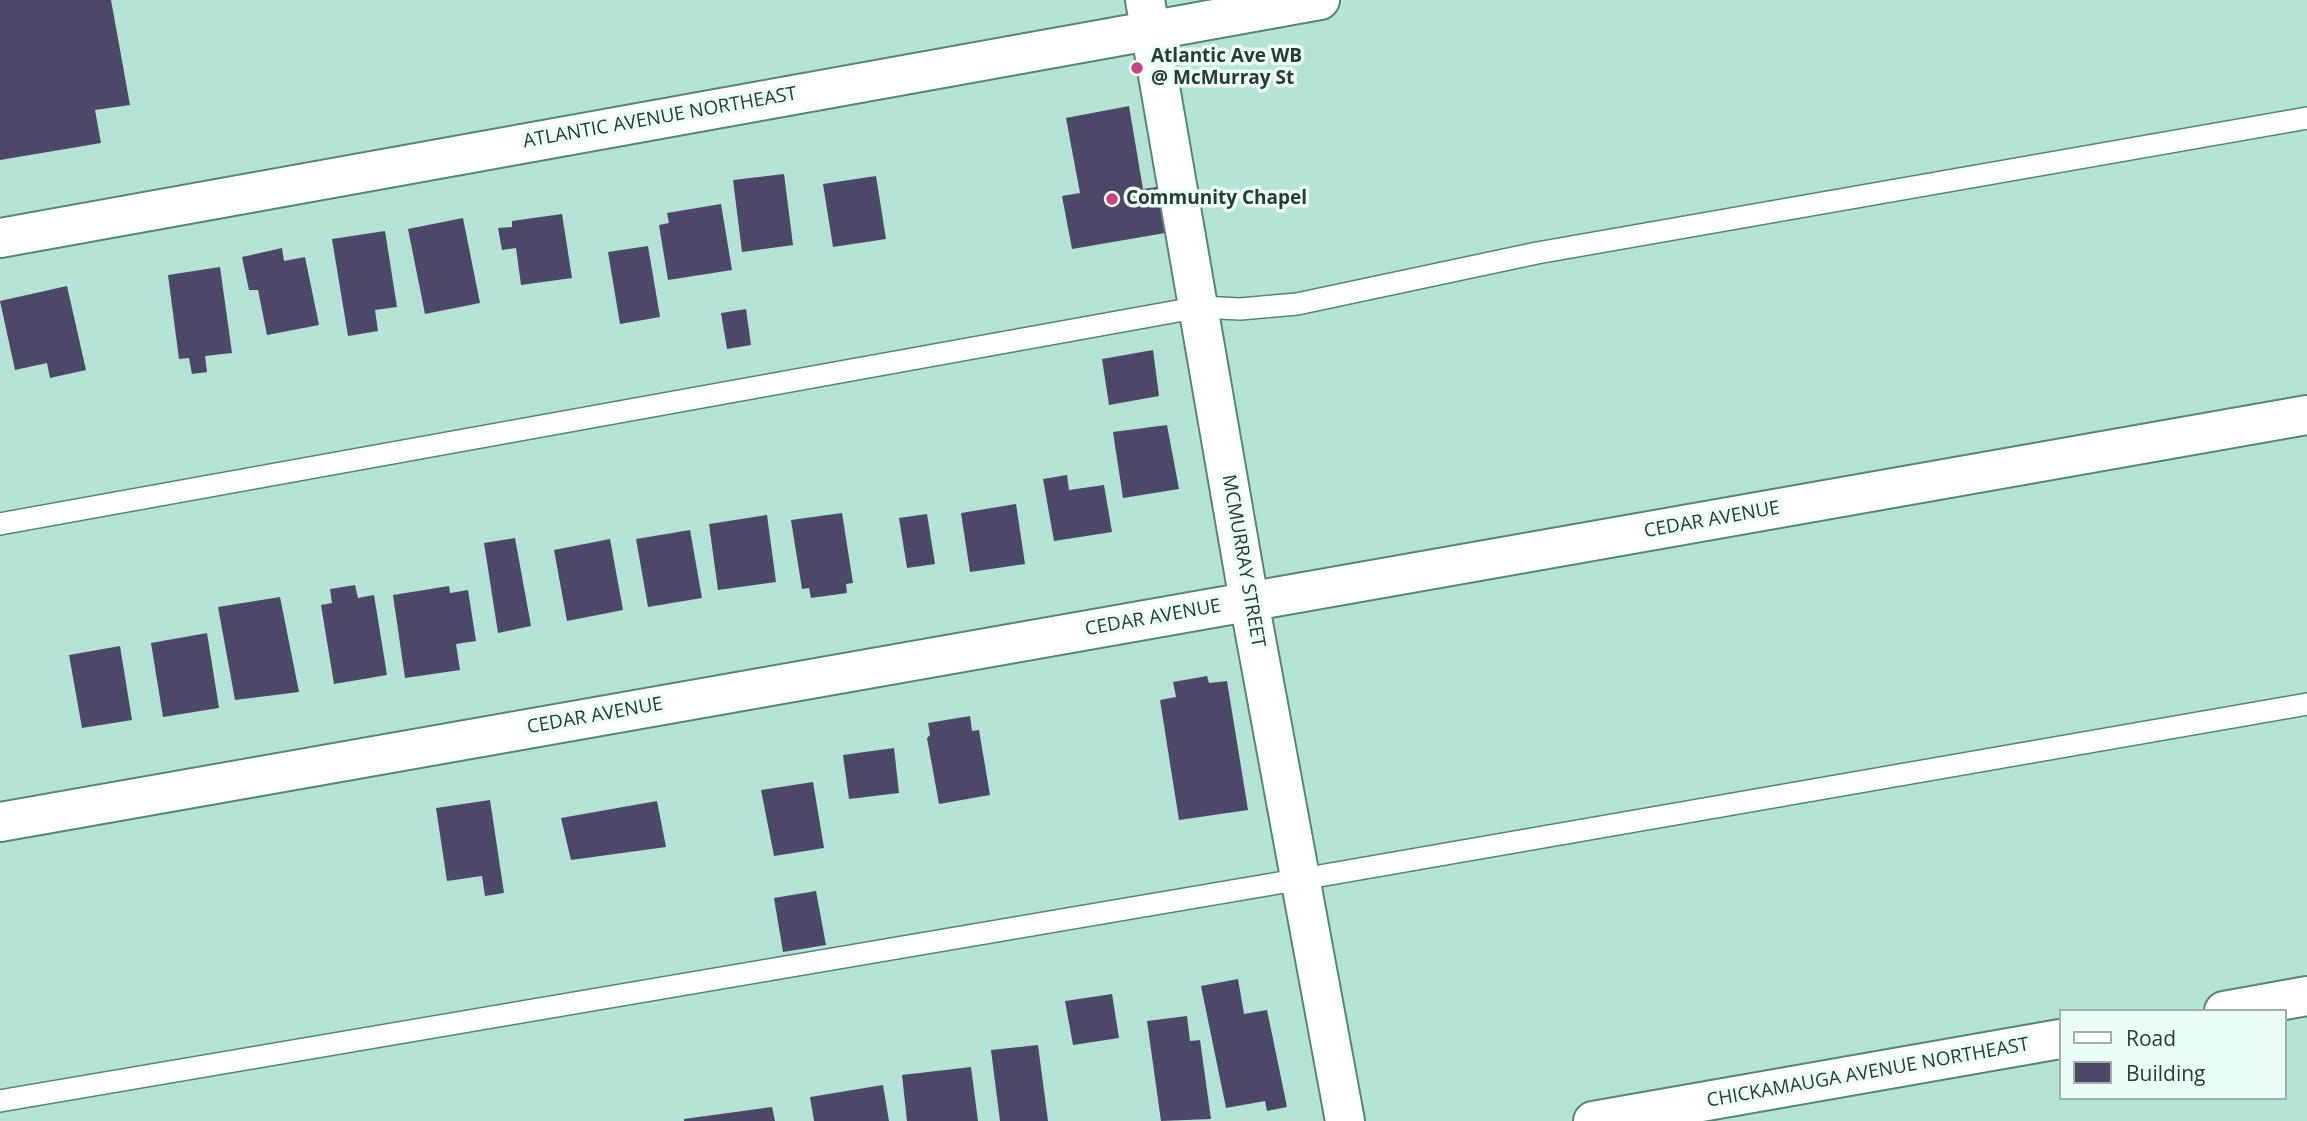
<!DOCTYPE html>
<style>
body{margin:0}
#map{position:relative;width:2307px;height:1121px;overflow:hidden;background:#b4e4d5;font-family:"Open Sans",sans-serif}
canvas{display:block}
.legend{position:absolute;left:2059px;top:1009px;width:228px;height:91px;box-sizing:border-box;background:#ebfef8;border:2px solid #9db0aa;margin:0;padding:9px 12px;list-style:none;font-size:21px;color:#283b35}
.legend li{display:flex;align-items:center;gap:14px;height:35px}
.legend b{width:35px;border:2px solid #9db0aa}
</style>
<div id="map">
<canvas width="2307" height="1121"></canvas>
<ul class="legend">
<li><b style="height:9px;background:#fff"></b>Road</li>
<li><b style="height:19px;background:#4e4868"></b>Building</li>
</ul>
</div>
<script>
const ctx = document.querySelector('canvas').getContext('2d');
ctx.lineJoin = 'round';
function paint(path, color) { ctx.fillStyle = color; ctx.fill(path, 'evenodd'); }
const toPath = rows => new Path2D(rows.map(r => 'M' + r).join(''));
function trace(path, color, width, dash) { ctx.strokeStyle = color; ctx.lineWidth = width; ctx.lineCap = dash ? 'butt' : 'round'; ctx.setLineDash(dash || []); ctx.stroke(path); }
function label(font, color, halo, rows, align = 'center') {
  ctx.font = font + ' "Open Sans",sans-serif'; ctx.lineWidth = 7; ctx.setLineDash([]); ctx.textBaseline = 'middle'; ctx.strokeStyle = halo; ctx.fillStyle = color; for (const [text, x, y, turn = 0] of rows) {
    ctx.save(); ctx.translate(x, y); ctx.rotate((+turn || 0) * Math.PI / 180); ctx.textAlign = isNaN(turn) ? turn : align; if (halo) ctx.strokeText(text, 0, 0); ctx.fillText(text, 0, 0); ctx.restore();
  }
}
const building = toPath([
 [0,0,111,0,130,105,95,110,101,143,0,160],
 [1129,106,1143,189,1157,187,1165,233,1072,249,1062,196,1080,193,1066,118],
 [784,174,793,245,742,252,733,180],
 [876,176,886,239,833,247,823,184],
 [721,204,732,270,668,280,659,225,669,223,667,213],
 [562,214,572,278,521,285,516,248,502,250,498,228,512,227,512,221],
 [463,218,480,303,425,314,408,229],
 [385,231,397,307,375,310,378,331,348,336,332,239],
 [648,246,660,317,620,324,608,252],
 [282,248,284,261,305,257,319,325,267,335,258,290,249,290,242,257],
 [220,267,232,353,205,356,207,372,192,374,189,358,179,359,168,275],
 [67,286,86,370,50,378,47,363,15,370,0,301],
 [746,309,751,345,727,349,721,313],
 [1153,350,1159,396,1109,405,1102,359],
 [1167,425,1179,489,1123,498,1113,432],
 [1067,475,1069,490,1104,485,1112,532,1054,541,1043,479],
 [1016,504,1025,564,970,572,961,513],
 [842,513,853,583,846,584,847,593,811,598,809,588,802,589,791,520],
 [927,514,935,564,907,568,899,518],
 [767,515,776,582,718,590,709,524],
 [690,530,702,598,648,607,636,539],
 [515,538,531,626,498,633,484,543],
 [610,539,623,610,567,621,554,550],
 [355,585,358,598,374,595,387,675,334,684,321,605,332,603,330,589],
 [449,586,450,593,468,590,476,641,456,644,460,670,405,678,393,595],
 [280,597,299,692,235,700,218,607],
 [207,633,219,708,163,717,151,643],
 [120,646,132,720,82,728,69,655],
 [1207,676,1209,683,1227,681,1248,810,1179,820,1160,700,1176,697,1173,682],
 [970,716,972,731,979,730,990,795,939,804,927,738,930,735,928,723],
 [894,748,899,793,849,799,843,755],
 [813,782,824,848,774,856,761,790],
 [490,800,504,893,485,896,482,876,447,881,436,808],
 [657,801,666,847,571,860,561,818],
 [816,891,826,945,783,952,774,898],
 [1238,979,1244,1014,1267,1010,1287,1107,1267,1111,1265,1101,1226,1108,1201,986],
 [1112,994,1119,1038,1073,1045,1065,1001],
 [1187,1016,1190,1041,1200,1040,1211,1119,1161,1121,1147,1021],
 [1038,1045,1048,1121,1000,1121,991,1050],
 [971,1067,978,1121,907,1121,902,1075],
 [883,1085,889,1121,814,1121,810,1097],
 [772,1107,775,1121,684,1121,684,1119]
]);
const service = toPath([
 [0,524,1200,307,1240,309,1297,304,1537,253,2307,118],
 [0,1101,1302,879,2307,704]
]);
const minor = toPath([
 [1145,0,1249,601,1345,1121],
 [0,238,1320,0],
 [0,822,2307,415],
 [2224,1011,2307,996],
 [1593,1121,2060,1039]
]);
const markers = [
 [1137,68,7,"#c74285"],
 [1112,199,7,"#c74285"]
];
const poiNames = [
 ["Atlantic Ave WB",1151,57],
 ["@ McMurray St",1151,79],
 ["Community Chapel",1126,199]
];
const streetNames = [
 ["ATLANTIC AVENUE NORTHEAST",660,118,-10],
 ["CEDAR AVENUE",1712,520,-10],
 ["MCMURRAY STREET",1243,561,80],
 ["CEDAR AVENUE",1153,618,-10],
 ["CEDAR AVENUE",595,716,-10],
 ["CHICKAMAUGA AVENUE NORTHEAST",1868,1073,-10]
];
paint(building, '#4e4868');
trace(service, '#578577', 24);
trace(minor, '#578577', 42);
trace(service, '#fff', 21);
trace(minor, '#fff', 38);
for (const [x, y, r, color] of markers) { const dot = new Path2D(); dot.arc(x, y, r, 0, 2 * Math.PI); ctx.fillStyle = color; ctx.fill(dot); trace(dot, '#ebfef8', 2.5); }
label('bold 19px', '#283b35', '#ebfef8', poiNames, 'left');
label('19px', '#283b35', '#ebfef8', streetNames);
</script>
